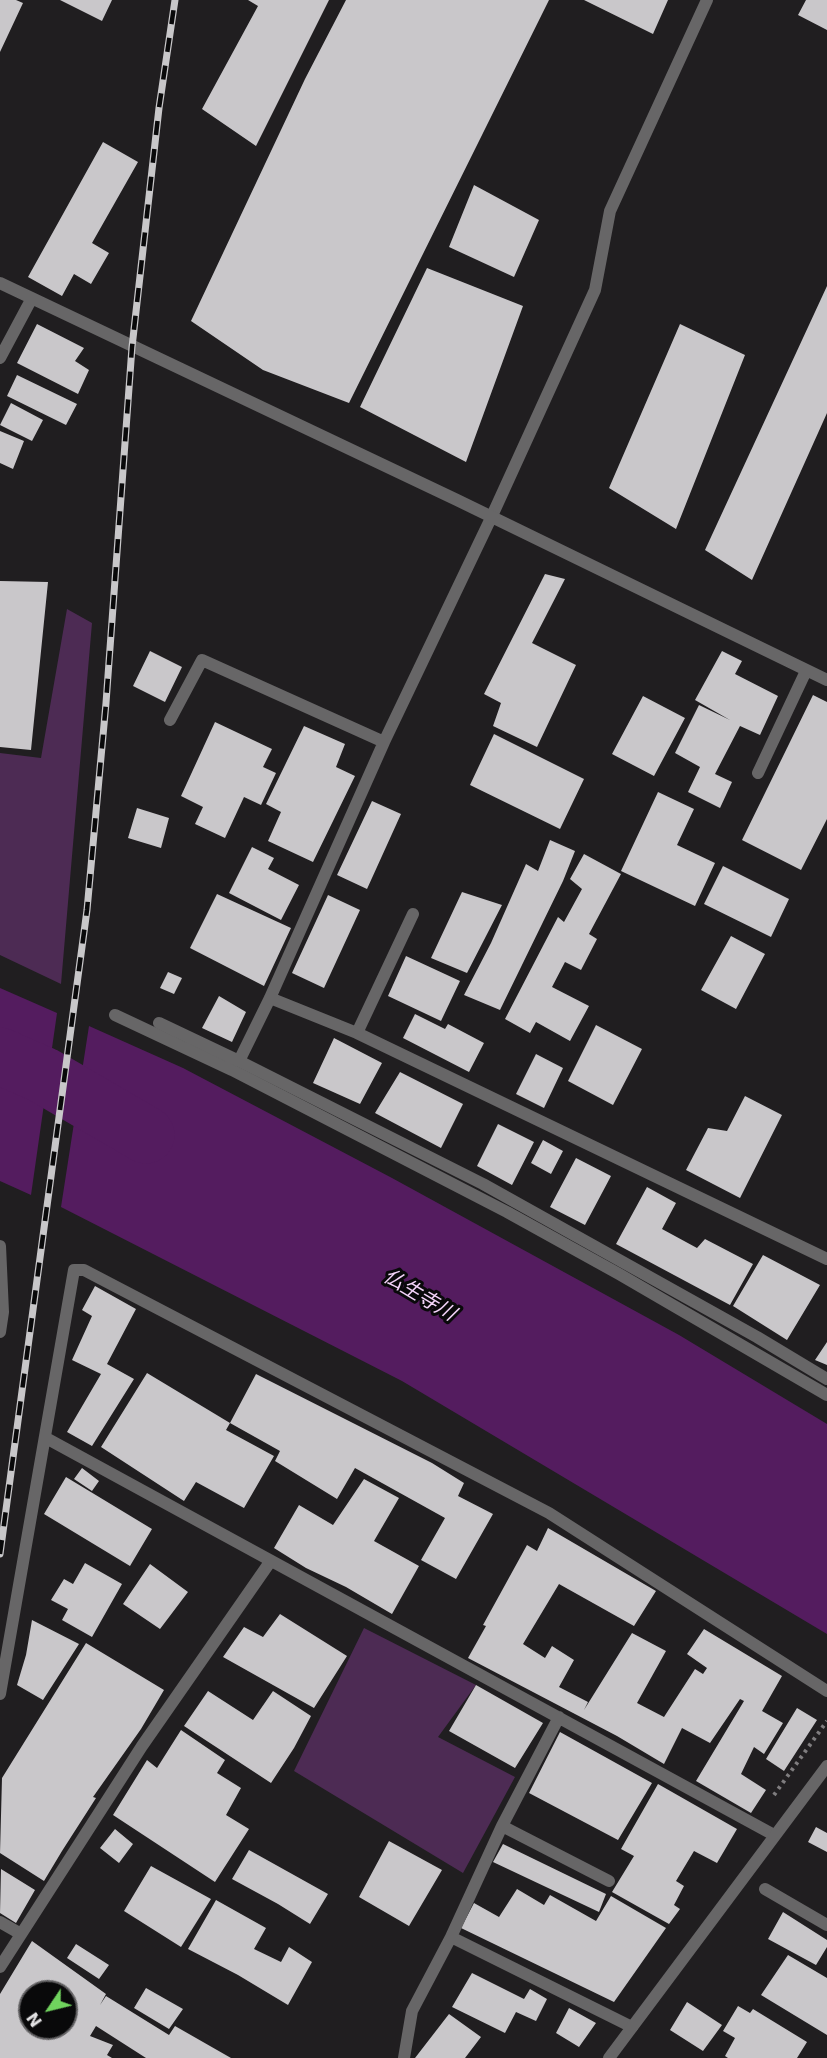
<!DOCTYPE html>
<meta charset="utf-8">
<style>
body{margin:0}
#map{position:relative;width:827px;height:2058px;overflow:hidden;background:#201e20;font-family:"DejaVu Sans",sans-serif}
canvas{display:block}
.north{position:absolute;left:18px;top:1980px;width:60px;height:60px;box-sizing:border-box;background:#09090a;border:2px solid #605f61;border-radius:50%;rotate:235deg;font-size:16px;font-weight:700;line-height:24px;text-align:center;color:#e2e1e3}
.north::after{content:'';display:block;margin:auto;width:21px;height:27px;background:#70d35e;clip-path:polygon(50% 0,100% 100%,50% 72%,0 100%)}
</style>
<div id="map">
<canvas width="827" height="2058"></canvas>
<div class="north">N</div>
</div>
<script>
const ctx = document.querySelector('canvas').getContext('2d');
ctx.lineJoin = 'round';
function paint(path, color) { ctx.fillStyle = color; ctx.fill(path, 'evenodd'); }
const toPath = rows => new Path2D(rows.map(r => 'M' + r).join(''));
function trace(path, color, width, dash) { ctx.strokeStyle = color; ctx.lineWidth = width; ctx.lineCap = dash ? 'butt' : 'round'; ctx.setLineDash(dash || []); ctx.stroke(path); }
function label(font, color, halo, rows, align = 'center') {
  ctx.font = font + ' "DejaVu Sans","Noto Sans JP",sans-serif'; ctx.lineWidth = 6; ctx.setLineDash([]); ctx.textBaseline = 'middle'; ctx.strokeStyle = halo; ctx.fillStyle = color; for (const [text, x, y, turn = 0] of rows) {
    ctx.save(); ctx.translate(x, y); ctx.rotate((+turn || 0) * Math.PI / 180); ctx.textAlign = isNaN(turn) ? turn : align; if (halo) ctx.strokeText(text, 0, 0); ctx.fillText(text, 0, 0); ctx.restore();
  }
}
const green = toPath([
 [67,609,92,623,61,984,0,955,0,753,41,758],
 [364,1628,476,1685,438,1737,515,1777,463,1873,294,1771]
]);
const water = toPath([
 [0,988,57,1013,31,1195,0,1181],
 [89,1026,183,1068,392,1178,679,1335,827,1424,827,1634,402,1381,61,1207]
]);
const river = toPath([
 [0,1056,43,1075,146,1135]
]);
const building = toPath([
 [0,0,16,0,23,3,0,52],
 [60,0,112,0,102,21],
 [248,0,329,0,256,146,202,109,258,6],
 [346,0,549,0,349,403,263,370,191,321,305,79],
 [584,0,668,0,653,34],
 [806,0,827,0,827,30,798,15],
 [103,142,138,162,92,243,109,253,91,284,74,274,62,296,28,277],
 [474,185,539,220,514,277,449,247],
 [427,268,523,306,466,462,360,407],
 [827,286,827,413,752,580,705,550],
 [37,324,84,348,75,361,89,370,78,394,17,363],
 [680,324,745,355,676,529,609,488],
 [17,375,77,404,66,425,7,396],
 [11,403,43,420,32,441,0,425],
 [0,431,24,441,13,469,0,463],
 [545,574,565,579,532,643,576,665,537,747,493,726,501,703,484,694],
 [0,581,48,582,31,750,0,747],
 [150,651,182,667,165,702,133,686],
 [722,651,742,661,735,674,778,696,760,735,740,726,715,774,732,782,720,808,688,792,700,767,675,753,699,705,730,720,695,700],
 [813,695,827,702,827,819,801,870,742,840],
 [643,696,685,718,654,776,612,754],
 [215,722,272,749,263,767,276,773,261,805,244,797,225,838,195,824,203,807,181,796],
 [304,726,345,744,336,767,355,776,313,862,268,841,281,812,266,804],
 [494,734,584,779,560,829,470,785],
 [658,792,694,809,677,845,715,863,695,906,621,871],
 [372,801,401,814,367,889,337,875],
 [137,808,169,818,161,848,128,838],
 [550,840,575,851,563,881,500,1010,464,995,491,943,526,864,538,871],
 [252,847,274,858,268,869,299,885,281,920,229,893],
 [584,854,621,874,589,934,597,939,581,970,565,962,552,987,589,1006,570,1041,536,1022,530,1033,505,1019,558,917,564,922,582,889,570,879],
 [723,866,789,899,771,937,704,904],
 [462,892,502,905,467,973,431,958],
 [217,894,291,928,264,986,190,948],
 [328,895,360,910,324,988,292,973],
 [731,936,765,954,736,1009,701,990],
 [406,956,460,981,441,1021,388,996],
 [168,972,182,978,174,994,160,988],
 [219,996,246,1012,232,1042,202,1028],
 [415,1014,445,1029,448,1024,484,1043,469,1072,403,1038],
 [596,1025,642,1049,613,1105,568,1081],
 [334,1038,382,1063,360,1104,313,1083],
 [536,1054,563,1068,544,1108,516,1094],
 [400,1072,463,1104,441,1148,375,1113],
 [745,1096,782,1115,740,1198,686,1170,708,1128,727,1131],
 [498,1124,534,1142,512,1185,477,1166],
 [543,1140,563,1151,551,1174,531,1163],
 [576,1158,611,1176,585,1225,550,1207],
 [647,1187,676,1203,662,1229,697,1248,705,1239,753,1264,730,1305,616,1244],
 [763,1255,820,1285,787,1340,733,1306],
 [95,1286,136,1309,107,1364,134,1379,92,1446,67,1432,101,1374,72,1360,92,1316,82,1310],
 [827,1342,827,1365,815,1360],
 [147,1373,230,1423,226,1430,274,1456,244,1508,196,1482,184,1501,101,1447],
 [256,1374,432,1463,464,1483,458,1496,493,1514,456,1579,421,1560,445,1518,355,1468,337,1499,275,1461,280,1451,230,1423],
 [82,1468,99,1481,92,1491,74,1479],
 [66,1477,152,1529,130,1566,44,1514],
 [364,1479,399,1498,374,1541,419,1566,392,1614,346,1587,306,1568,274,1548,299,1505,333,1525],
 [548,1528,656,1591,634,1626,559,1584,523,1644,545,1658,552,1646,574,1660,559,1687,588,1702,584,1710,632,1633,666,1651,637,1703,664,1717,695,1669,703,1674,707,1668,687,1654,704,1629,782,1676,762,1711,783,1723,764,1754,754,1747,741,1774,766,1790,751,1813,696,1781,744,1701,740,1699,710,1743,682,1728,664,1764,617,1736,468,1658,486,1626,483,1625,527,1545,537,1551],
 [85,1563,122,1584,92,1637,62,1620,68,1609,51,1600,64,1579,73,1584],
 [150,1564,188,1592,160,1629,123,1604],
 [280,1614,347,1656,314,1708,223,1657,244,1627,263,1637],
 [32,1620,79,1644,43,1700,17,1685,26,1655],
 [86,1643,164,1690,141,1729,93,1797,96,1798,62,1851,44,1881,0,1853,2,1778],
 [476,1685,543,1723,515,1768,449,1731],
 [208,1691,253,1720,273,1691,311,1716,294,1748,271,1783,184,1726],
 [797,1708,817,1720,784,1771,766,1759],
 [181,1730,225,1760,217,1773,241,1788,226,1815,249,1829,215,1882,113,1815,147,1760,157,1768],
 [560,1732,652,1783,618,1840,529,1793],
 [658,1784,737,1829,717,1863,694,1851,676,1881,684,1886,674,1905,680,1909,669,1924,612,1892,634,1856,621,1849],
 [816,1827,827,1833,827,1852,808,1842],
 [115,1829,133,1844,119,1863,100,1848],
 [389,1841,442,1870,409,1926,359,1897],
 [503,1844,606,1894,599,1912,493,1862],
 [249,1850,328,1894,310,1924,278,1904,232,1879],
 [151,1866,211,1899,181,1947,124,1911],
 [1,1869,35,1890,16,1923,0,1913],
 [517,1889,544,1905,550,1895,596,1921,611,1896,666,1928,614,2002,461,1928,474,1903,499,1917],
 [216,1900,266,1928,254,1949,281,1962,289,1947,312,1962,288,2005,238,1975,188,1949],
 [783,1912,827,1940,827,1947,816,1965,768,1939],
 [32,1941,106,1994,100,2005,106,1996,169,2035,175,2026,231,2058,146,2058,96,2026,90,2036,113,2045,107,2055,112,2058,0,2058,0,1994],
 [30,1992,66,1992,66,2028,30,2028],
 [76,1944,109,1965,99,1979,67,1958],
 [788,1955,827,1978,827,2035,761,1995],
 [472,1973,524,1999,530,1989,547,1999,536,2021,516,2012,505,2033,452,2007],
 [146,1988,183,2009,169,2029,134,2008],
 [687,2002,722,2025,703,2051,670,2030],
 [738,2006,750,2013,753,2009,807,2042,797,2058,728,2058,725,2056,735,2038,723,2031],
 [569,2008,596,2023,579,2047,556,2033],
 [449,2014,481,2037,465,2058,415,2058]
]);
const path = toPath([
 [774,1795,827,1721]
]);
const service = toPath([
 [491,518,595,290,610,211,707,0]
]);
const pedestrian = toPath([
 [115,1015,232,1070,507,1212,619,1274,827,1395]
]);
const minor = toPath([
 [0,283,457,500,827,680],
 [0,358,32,298],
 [170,720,202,660,384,742],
 [758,773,806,671],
 [270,998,357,1033,827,1259],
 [159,1023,239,1061,270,998,384,742,491,518],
 [357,1033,413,914],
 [239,1061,483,1184,757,1337,827,1379],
 [0,1246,3,1312,0,1332],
 [46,1438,774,1835],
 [0,1694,74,1270,84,1270,549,1513,827,1691],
 [502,1826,559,1717],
 [609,1881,502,1826,451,1937,632,2027],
 [765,1889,827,1925],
 [0,1922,21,1934],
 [0,1967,142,1746,270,1562],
 [404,2058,412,2011,451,1937]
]);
const tertiary = toPath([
 [609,2058,827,1766]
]);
const rail = toPath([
 [0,1554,87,910,106,703,132,347,159,108,175,0]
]);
const waterNames = [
 ["仏生寺川",419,1296,31]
];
paint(green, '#4d2b54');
paint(water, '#541c5f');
trace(river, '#541c5f', 57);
paint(building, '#c9c7ca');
trace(path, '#7f7d7f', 4, [3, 4.5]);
trace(service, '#676667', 12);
trace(pedestrian, '#676667', 12);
trace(minor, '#676667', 12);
trace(tertiary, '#676667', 12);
trace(rail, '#c8c7c9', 7);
trace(rail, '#09090a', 4.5, [14]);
label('italic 20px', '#f4d4fa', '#09090a', waterNames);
</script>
